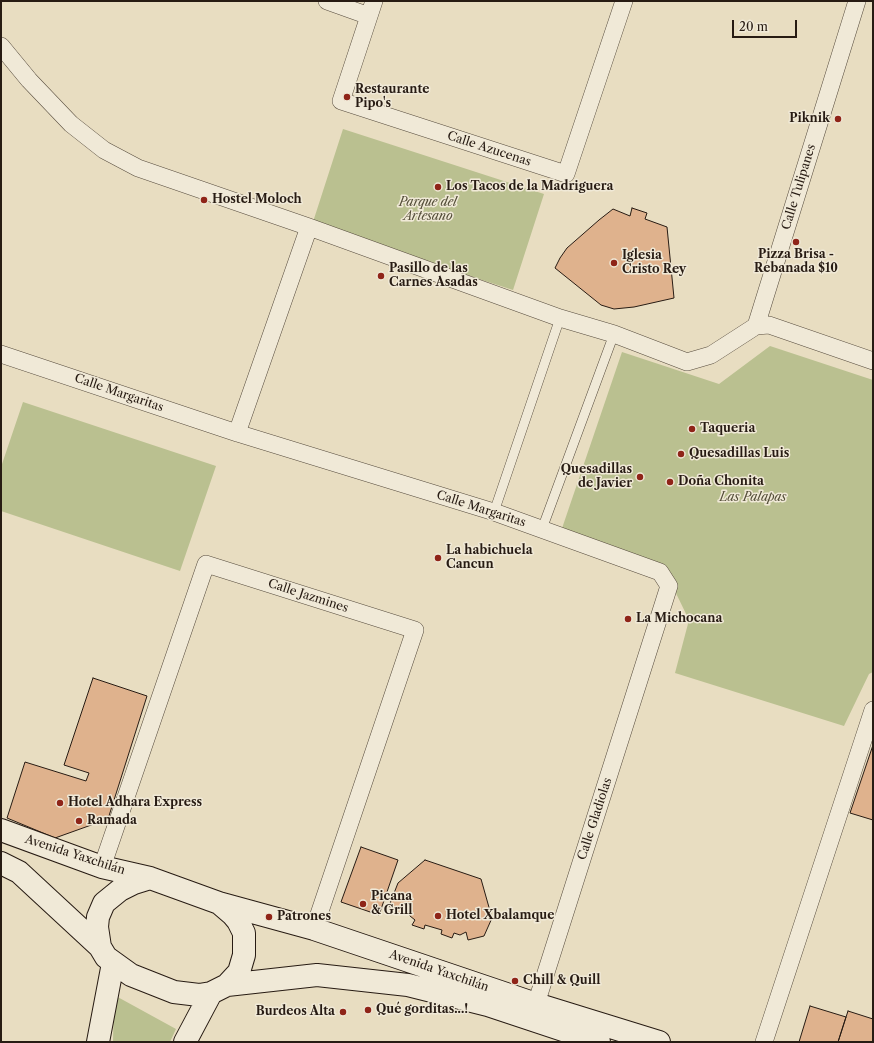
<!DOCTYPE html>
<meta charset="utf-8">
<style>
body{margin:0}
#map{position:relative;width:874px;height:1043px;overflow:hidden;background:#e8ddc1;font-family:"Libre Caslon Text",serif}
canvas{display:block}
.frame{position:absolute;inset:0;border:2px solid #271b13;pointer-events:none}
.scale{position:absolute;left:732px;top:20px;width:65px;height:18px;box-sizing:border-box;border:2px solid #271b13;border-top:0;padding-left:5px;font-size:12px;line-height:14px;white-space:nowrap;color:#271b13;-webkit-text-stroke:3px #f0e9d7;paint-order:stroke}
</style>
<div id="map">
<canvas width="874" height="1043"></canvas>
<div class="frame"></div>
<div class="scale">20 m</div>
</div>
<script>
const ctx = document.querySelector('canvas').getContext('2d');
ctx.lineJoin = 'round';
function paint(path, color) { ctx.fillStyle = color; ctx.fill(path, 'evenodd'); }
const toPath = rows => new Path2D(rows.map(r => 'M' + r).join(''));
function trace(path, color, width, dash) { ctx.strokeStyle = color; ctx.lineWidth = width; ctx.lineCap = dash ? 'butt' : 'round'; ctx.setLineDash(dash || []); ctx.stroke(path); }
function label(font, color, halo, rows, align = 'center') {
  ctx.font = font + ' "Libre Caslon Text",serif'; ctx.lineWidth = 3; ctx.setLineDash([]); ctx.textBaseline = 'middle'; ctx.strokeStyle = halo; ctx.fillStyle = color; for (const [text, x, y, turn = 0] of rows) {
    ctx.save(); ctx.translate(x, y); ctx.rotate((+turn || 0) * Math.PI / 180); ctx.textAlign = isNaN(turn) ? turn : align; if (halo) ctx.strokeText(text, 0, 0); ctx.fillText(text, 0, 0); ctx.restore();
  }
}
const green = toPath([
 [343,129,544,194,513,290,312,225],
 [770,346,873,380,873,672,869,674,844,726,675,673,689,620,672,585,557,543,622,352,719,384],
 [23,402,216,466,180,571,1,511,1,467],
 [114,995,176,1029,170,1042,113,1042]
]);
const building = toPath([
 [632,208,647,213,645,219,667,227,674,298,634,307,614,309,601,305,555,268,560,258,567,248,599,220,613,209,630,216,632,208],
 [93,678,147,696,108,819,55,838,7,818,25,762,86,781,89,773,64,765,93,678],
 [873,745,873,820,850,813,873,745],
 [361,847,398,860,379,915,341,902,361,847],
 [425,860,481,879,492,918,484,936,468,940,466,932,460,935,454,933,452,938,441,934,442,930,425,925,424,929,412,925,415,920,410,916,407,910,396,914,389,906,398,883,425,860],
 [810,1006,846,1017,838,1042,799,1042,810,1006],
 [848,1011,873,1019,873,1042,838,1042,848,1011]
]);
const lane = toPath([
 [494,512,560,318],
 [542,529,614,334]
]);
const street = toPath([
 [327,1,369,16],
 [374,1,341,101,566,174,624,1],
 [1,46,29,80,71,124,104,150,138,168,309,227,560,318,614,334,687,362,711,355,756,326,769,325,873,361],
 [756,326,857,1],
 [1,354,237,433,494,512,660,572,669,586,536,1004],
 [237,433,309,227],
 [102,867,206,564,415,630,314,929],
 [764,1042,873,710]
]);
const secondary = toPath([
 [1,830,102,867,150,878],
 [1,863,19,872,100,947],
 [150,878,219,903,233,915,238,921,244,933,244,955,239,972,227,985,211,993,199,995,174,992,131,975,106,957,100,947,97,927,98,917,104,903,120,890,134,883,150,878],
 [219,903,314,929,536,1004,659,1042],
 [227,985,317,975,408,985,488,1005,599,1042],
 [98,1042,113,963],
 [185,1042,211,993]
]);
const markers = [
 [347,97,4,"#8f2418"],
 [838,119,4,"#8f2418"],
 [438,187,4,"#8f2418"],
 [204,200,4,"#8f2418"],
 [796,242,4,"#8f2418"],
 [614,263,4,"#8f2418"],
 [381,276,4,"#8f2418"],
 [692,429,4,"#8f2418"],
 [681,454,4,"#8f2418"],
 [640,477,4,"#8f2418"],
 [670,482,4,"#8f2418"],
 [438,558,4,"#8f2418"],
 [628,619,4,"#8f2418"],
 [60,803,4,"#8f2418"],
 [79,821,4,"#8f2418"],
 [363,904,4,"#8f2418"],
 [438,916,4,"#8f2418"],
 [269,917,4,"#8f2418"],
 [515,981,4,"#8f2418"],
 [368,1010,4,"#8f2418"],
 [343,1012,4,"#8f2418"]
];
const poiNames = [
 ["Restaurante",355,90],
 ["Pipo's",355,104],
 ["Piknik",830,119,"right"],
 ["Los Tacos de la Madriguera",446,187],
 ["Hostel Moloch",212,200],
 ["Pizza Brisa -",796,255,"center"],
 ["Rebanada $10",796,269,"center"],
 ["Iglesia",622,256],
 ["Cristo Rey",622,270],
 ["Pasillo de las",389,269],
 ["Carnes Asadas",389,283],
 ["Taqueria",700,429],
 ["Quesadillas Luis",689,454],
 ["Quesadillas",632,470,"right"],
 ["de Javier",632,484,"right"],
 ["Doña Chonita",678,482],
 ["La habichuela",446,551],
 ["Cancun",446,565],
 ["La Michocana",636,619],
 ["Hotel Adhara Express",68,803],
 ["Ramada",87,821],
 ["Picana",371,897],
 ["& Grill",371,911],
 ["Hotel Xbalamque",446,916],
 ["Patrones",277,917],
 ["Chill & Quill",523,981],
 ["Qué gorditas...!",376,1010],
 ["Burdeos Alta",335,1012,"right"]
];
const streetNames = [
 ["Calle Azucenas",489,149,18],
 ["Calle Tulipanes",799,187,-73],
 ["Calle Margaritas",119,393,19],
 ["Calle Margaritas",481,509,18],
 ["Calle Jazmines",308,596,18],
 ["Calle Gladiolas",595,819,-72],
 ["Avenida Yaxchilán",75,855,18],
 ["Avenida Yaxchilán",439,971,19]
];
const parkNames = [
 ["Parque del",428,203],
 ["Artesano",428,217],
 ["Las Palapas",753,498]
];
paint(green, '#bac090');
paint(building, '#dfb28d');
trace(building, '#271b13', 1);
trace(lane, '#574c3e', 10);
trace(street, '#574c3e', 18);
trace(secondary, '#271b13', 24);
trace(lane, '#f0e9d7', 9);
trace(street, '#f0e9d7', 17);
trace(secondary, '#f0e9d7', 22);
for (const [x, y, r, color] of markers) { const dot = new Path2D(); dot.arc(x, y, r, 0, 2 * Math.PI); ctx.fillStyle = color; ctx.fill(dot); trace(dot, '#f0e9d7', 1.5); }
label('bold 12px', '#271b13', '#f0e9d7', poiNames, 'left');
label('12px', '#271b13', '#f0e9d7', streetNames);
label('italic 12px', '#534d38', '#f0e9d7', parkNames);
</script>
